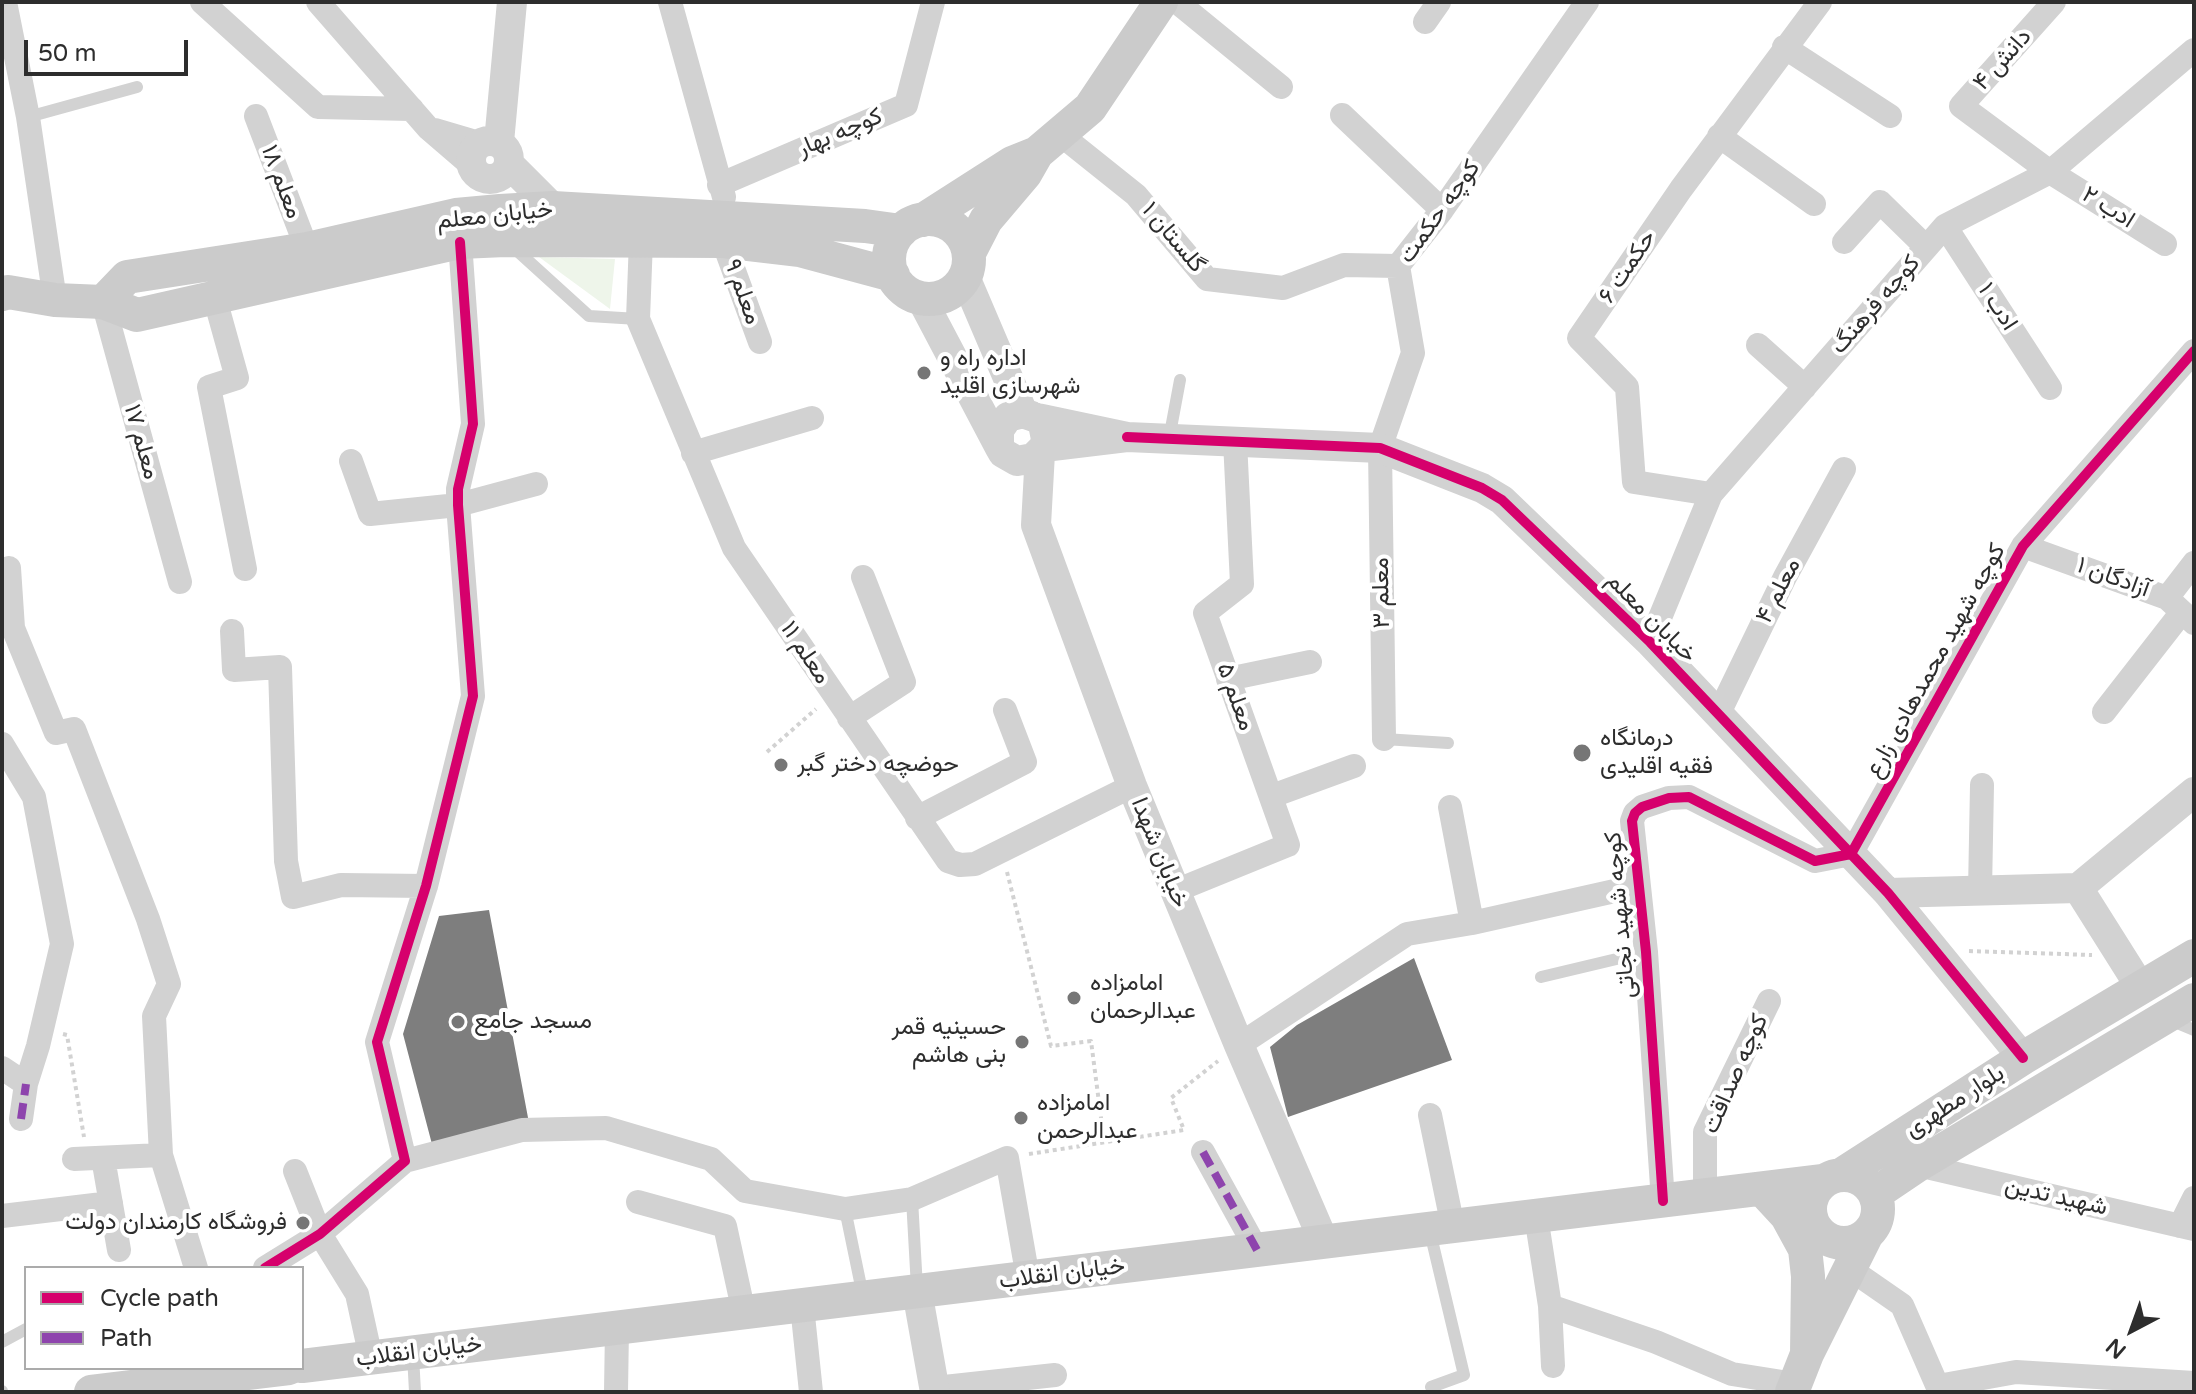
<!DOCTYPE html>
<meta charset="utf-8">
<style>
body{margin:0}
#map{position:relative;width:2196px;height:1394px;overflow:hidden;background:#fff;font-family:"Varela Round",sans-serif}
canvas{display:block}
.frame{position:absolute;inset:0;border:4px solid #2d2d2d;pointer-events:none}
.legend{position:absolute;left:24px;top:1266px;width:280px;height:104px;box-sizing:border-box;background:#fff;border:2px solid #ababab;margin:0;padding:10px 14px;list-style:none;font-size:24px;color:#2d2d2d}
.legend li{display:flex;align-items:center;gap:16px;height:40px}
.legend b{width:40px;border:2px solid #ababab}
.north{position:absolute;left:2092px;top:1290px;width:80px;height:80px;-webkit-text-stroke:6px #fff;paint-order:stroke;rotate:221deg;font-size:22px;font-weight:700;line-height:32px;text-align:center;color:#2d2d2d}
.north::after{content:'';display:block;margin:auto;width:28px;height:36px;background:#2d2d2d;clip-path:polygon(50% 0,100% 100%,50% 72%,0 100%)}
.scale{position:absolute;left:24px;top:40px;width:164px;height:36px;box-sizing:border-box;border:4px solid #2d2d2d;border-top:0;padding-left:10px;font-size:24px;line-height:28px;white-space:nowrap;color:#2d2d2d;-webkit-text-stroke:6px #fff;paint-order:stroke}
</style>
<div id="map">
<canvas width="2196" height="1394"></canvas>
<div class="frame"></div>
<ul class="legend">
<li><b style="height:10px;background:#d6006c"></b>Cycle path</li>
<li><b style="height:10px;background:#8e44ad"></b>Path</li>
</ul>
<div class="north">N</div>
<div class="scale">50 m</div>
</div>
<script>
const ctx = document.querySelector('canvas').getContext('2d');
ctx.lineJoin = 'round';
function paint(path, color) { ctx.fillStyle = color; ctx.fill(path, 'evenodd'); }
const toPath = rows => new Path2D(rows.map(r => 'M' + r).join(''));
function trace(path, color, width, dash) { ctx.strokeStyle = color; ctx.lineWidth = width; ctx.lineCap = dash ? 'butt' : 'round'; ctx.setLineDash(dash || []); ctx.stroke(path); }
function label(font, color, halo, rows, align = 'center') {
  ctx.font = font + ' "Varela Round",Vazirmatn,sans-serif'; ctx.lineWidth = 8; ctx.setLineDash([]); ctx.textBaseline = 'middle'; ctx.strokeStyle = halo; ctx.fillStyle = color; for (const [text, x, y, turn = 0] of rows) {
    ctx.save(); ctx.translate(x, y); ctx.rotate((+turn || 0) * Math.PI / 180); ctx.textAlign = isNaN(turn) ? turn : align; if (halo) ctx.strokeText(text, 0, 0); ctx.fillText(text, 0, 0); ctx.restore();
  }
}
const green = toPath([
 [539,257,615,259,610,309]
]);
const building = toPath([
 [489,910,529,1123,433,1148,403,1034,439,916],
 [1414,958,1452,1060,1288,1117,1270,1047,1297,1025]
]);
const path = toPath([
 [767,752,816,709],
 [1007,872,1051,1046,1091,1041,1104,1141],
 [1969,951,2092,955],
 [63,1034,67,1035,84,1137],
 [1029,1154,1184,1130,1171,1098,1218,1061]
]);
const service = toPath([
 [28,117,137,87],
 [513,247,589,316,638,319],
 [1169,439,1180,380],
 [1384,739,1448,743],
 [1541,977,1646,952],
 [2170,1020,2194,1030],
 [912,1199,917,1288],
 [845,1209,863,1296],
 [1430,1232,1464,1375,1431,1387],
 [2,1342,26,1329],
 [413,1355,415,1392],
 [2,1391,2,1392]
]);
const minor = toPath([
 [5,2,28,117,55,300],
 [202,2,318,107,412,109],
 [318,2,429,129,472,166],
 [670,2,724,197],
 [1177,2,1281,87],
 [2054,2,1961,106,2050,172,2165,244],
 [1425,22,1439,2],
 [1784,47,1890,116],
 [1342,115,1442,210],
 [256,116,307,249],
 [435,130,479,143],
 [1061,135,1136,195,1207,279,1283,288,1344,265,1398,266],
 [1719,136,1814,204],
 [719,185,906,105,933,2],
 [1945,226,2050,388],
 [641,240,638,319,734,548,948,861,960,865,975,864,1132,786],
 [723,241,760,342],
 [1844,242,1880,202,1926,247],
 [215,299,237,378,209,387,245,569],
 [103,302,180,582],
 [1758,345,1805,387],
 [693,453,812,418],
 [351,461,370,514,458,505,536,484],
 [1711,494,1634,482,1627,387,1579,338,1681,189,1820,2],
 [2023,546,2167,598,2194,623],
 [9,568,13,628,56,733,74,729,148,919,169,984,154,1016,161,1155,196,1268],
 [2167,598,2194,563],
 [232,631,234,670,280,667,286,861,293,897,341,885,426,886],
 [1650,642,1711,494,1945,226,2050,172,2194,50],
 [1228,679,1310,662],
 [2104,712,2182,612],
 [1718,715,1785,577,1844,469],
 [849,718,904,682,863,577],
 [1384,739,1380,448,1413,353,1398,266,1442,210,1587,2],
 [2,744,34,797,62,944,38,1046,26,1084,21,1119],
 [1272,796,1354,766],
 [1450,807,1472,923],
 [917,818,1025,762,1005,710],
 [1175,891,1288,845,1205,613,1242,584,1235,441],
 [1980,891,1982,785],
 [1239,1045,1407,934,1472,923,1637,886],
 [2,1068,26,1084],
 [1430,1115,1453,1227],
 [1203,1152,1257,1250],
 [103,1158,119,1250],
 [74,1159,161,1155],
 [405,1161,522,1130,606,1128,711,1159,745,1191,845,1209,912,1199,1007,1158,1028,1278],
 [1918,1165,2194,1229],
 [295,1171,320,1234,357,1294,371,1358],
 [1705,1196,1705,1132,1769,1001],
 [1663,1201,1646,952,1632,821,1635,813,1642,807,1669,798,1689,797,1815,861,1851,854,2023,546,2194,351],
 [638,1202,725,1226,744,1313],
 [2,1216,111,1203],
 [1536,1216,1550,1306,1553,1366],
 [2180,1226,2194,1198],
 [265,1268,320,1234,405,1161,377,1042,426,886,473,696,458,505,458,489,473,424,460,242],
 [1850,1269,1902,1305,1940,1392],
 [802,1306,811,1392],
 [1550,1306,1656,1342,1732,1374,1795,1384],
 [1938,1386,2016,1372,2194,1383],
 [935,1388,1055,1375],
 [616,1392,617,1328]
]);
const tertiary = toPath([
 '471 160a19 19 0 1 1 38 0a19 19 0 1 1-38 0Z',
 [499,142,512,2],
 [509,164,553,208],
 [965,277,1023,413],
 [921,298,999,446,1003,453,1017,461,1033,458,1044,447,1046,439,1043,424,1037,418,1023,413,1008,417,999,430,999,446],
 [1037,418,1127,437,1044,447],
 [1127,437,1380,448,1482,488,1502,500,1650,642,1888,893,2023,1058],
 [1040,453,1036,525,1132,786,1239,1045,1324,1242],
 [2078,888,2141,988],
 [1888,893,2078,888,2194,792],
 [917,1291,935,1392]
]);
const secondary = toPath([
 [1037,153,1090,108,1161,2],
 '889 259a40 40 0 1 1 80 0a40 40 0 1 1-80 0Z',
 [923,220,1012,163,1037,153,1025,174,986,220,969,253],
 [2,294,8,292,55,300,103,302,137,315,460,242,505,240,723,241,800,250,893,275],
 [103,302,127,277,307,249,456,215,500,211,553,208,865,226,901,231],
 '1810 1209a34 34 0 1 1 68 0a34 34 0 1 1-68 0Z',
 [1841,1175,2023,1058,2194,956],
 [1762,1189,1787,1216,1805,1249,1808,1276,1807,1354],
 [1875,1194,1918,1165,2194,1000],
 [302,1366,1823,1181],
 [91,1392,289,1368],
 [1792,1392,1807,1354,1866,1236]
]);
const quiet = toPath([
 [21,1119,26,1084],
 [1203,1152,1257,1250]
]);
const cycleway = toPath([
 [1127,437,1380,448,1482,488,1502,500,1650,642,1888,893,2023,1058],
 [1663,1201,1646,952,1632,821,1635,813,1642,807,1669,798,1689,797,1815,861,1851,854,2023,546,2194,351],
 [265,1268,320,1234,405,1161,377,1042,426,886,473,696,458,505,458,489,473,424,460,242]
]);
const markers = [
 [924,373,8,"#767676"],
 [1582,753,10,"#767676"],
 [781,765,8,"#767676"],
 [1074,998,8,"#767676"],
 [458,1022,8,"#767676"],
 [1022,1042,8,"#767676"],
 [1021,1118,8,"#767676"],
 [303,1223,8,"#767676"]
];
const streetNames = [
 ["دانش ۴",2003,60,-48],
 ["کوچه بهار",840,133,-23],
 ["معلم ۱۸",281,182,69],
 ["ادب ۲",2108,208,32],
 ["کوچه حکمت",1440,212,-54],
 ["خیابان معلم",495,216,-6],
 ["گلستان ۱",1173,238,50],
 ["حکمت ۶",1628,267,-56],
 ["معلم ۹",742,292,70],
 ["کوچه فرهنگ",1876,305,-49],
 ["ادب ۱",1997,307,57],
 ["معلم ۱۷",141,442,74],
 ["آزادگان ۱",2113,578,20],
 ["معلم ۴",1779,591,-63],
 ["معلم ۳",1382,593,-91],
 ["خیابان معلم",1651,618,45],
 ["معلم ۱۱",805,653,56],
 ["کوچه شهید محمدهادی زارع",1936,661,-61],
 ["معلم ۵",1235,697,70],
 ["خیابان شهدا",1159,853,68],
 ["کوچه شهید نجاتی",1621,915,-95],
 ["کوچه صداقت",1736,1074,-66],
 ["بلوار مطهری",1955,1102,-33],
 ["شهید تدین",2056,1197,13],
 ["خیابان انقلاب",1062,1274,-7],
 ["خیابان انقلاب",419,1352,-7]
];
const poiNames = [
 ["اداره راه و",940,359],
 ["شهرسازی اقلید",940,387],
 ["درمانگاه",1600,739],
 ["فقیه اقلیدی",1600,767],
 ["حوضچه دختر گبر",797,765],
 ["امامزاده",1090,984],
 ["عبدالرحمان",1090,1012],
 ["مسجد جامع",474,1022],
 ["حسینیه قمر",1006,1028,"right"],
 ["بنی هاشم",1006,1056,"right"],
 ["امامزاده",1037,1104],
 ["عبدالرحمن",1037,1132],
 ["فروشگاه کارمندان دولت",287,1223,"right"]
];
paint(green, '#eef5ea');
paint(building, '#7e7e7e');
trace(path, '#d2d2d2', 4, [4, 4]);
trace(service, '#d2d2d2', 12);
trace(minor, '#d2d2d2', 24);
trace(tertiary, '#d2d2d2', 30);
trace(secondary, '#cbcbcb', 34);
trace(quiet, '#8e44ad', 8, [16, 8]);
trace(cycleway, '#d6006c', 10);
for (const [x, y, r, color] of markers) { const dot = new Path2D(); dot.arc(x, y, r, 0, 2 * Math.PI); ctx.fillStyle = color; ctx.fill(dot); trace(dot, '#fff', 3); }
label('24px', '#2d2d2d', '#fff', streetNames);
label('24px', '#2d2d2d', '#fff', poiNames, 'left');
</script>
